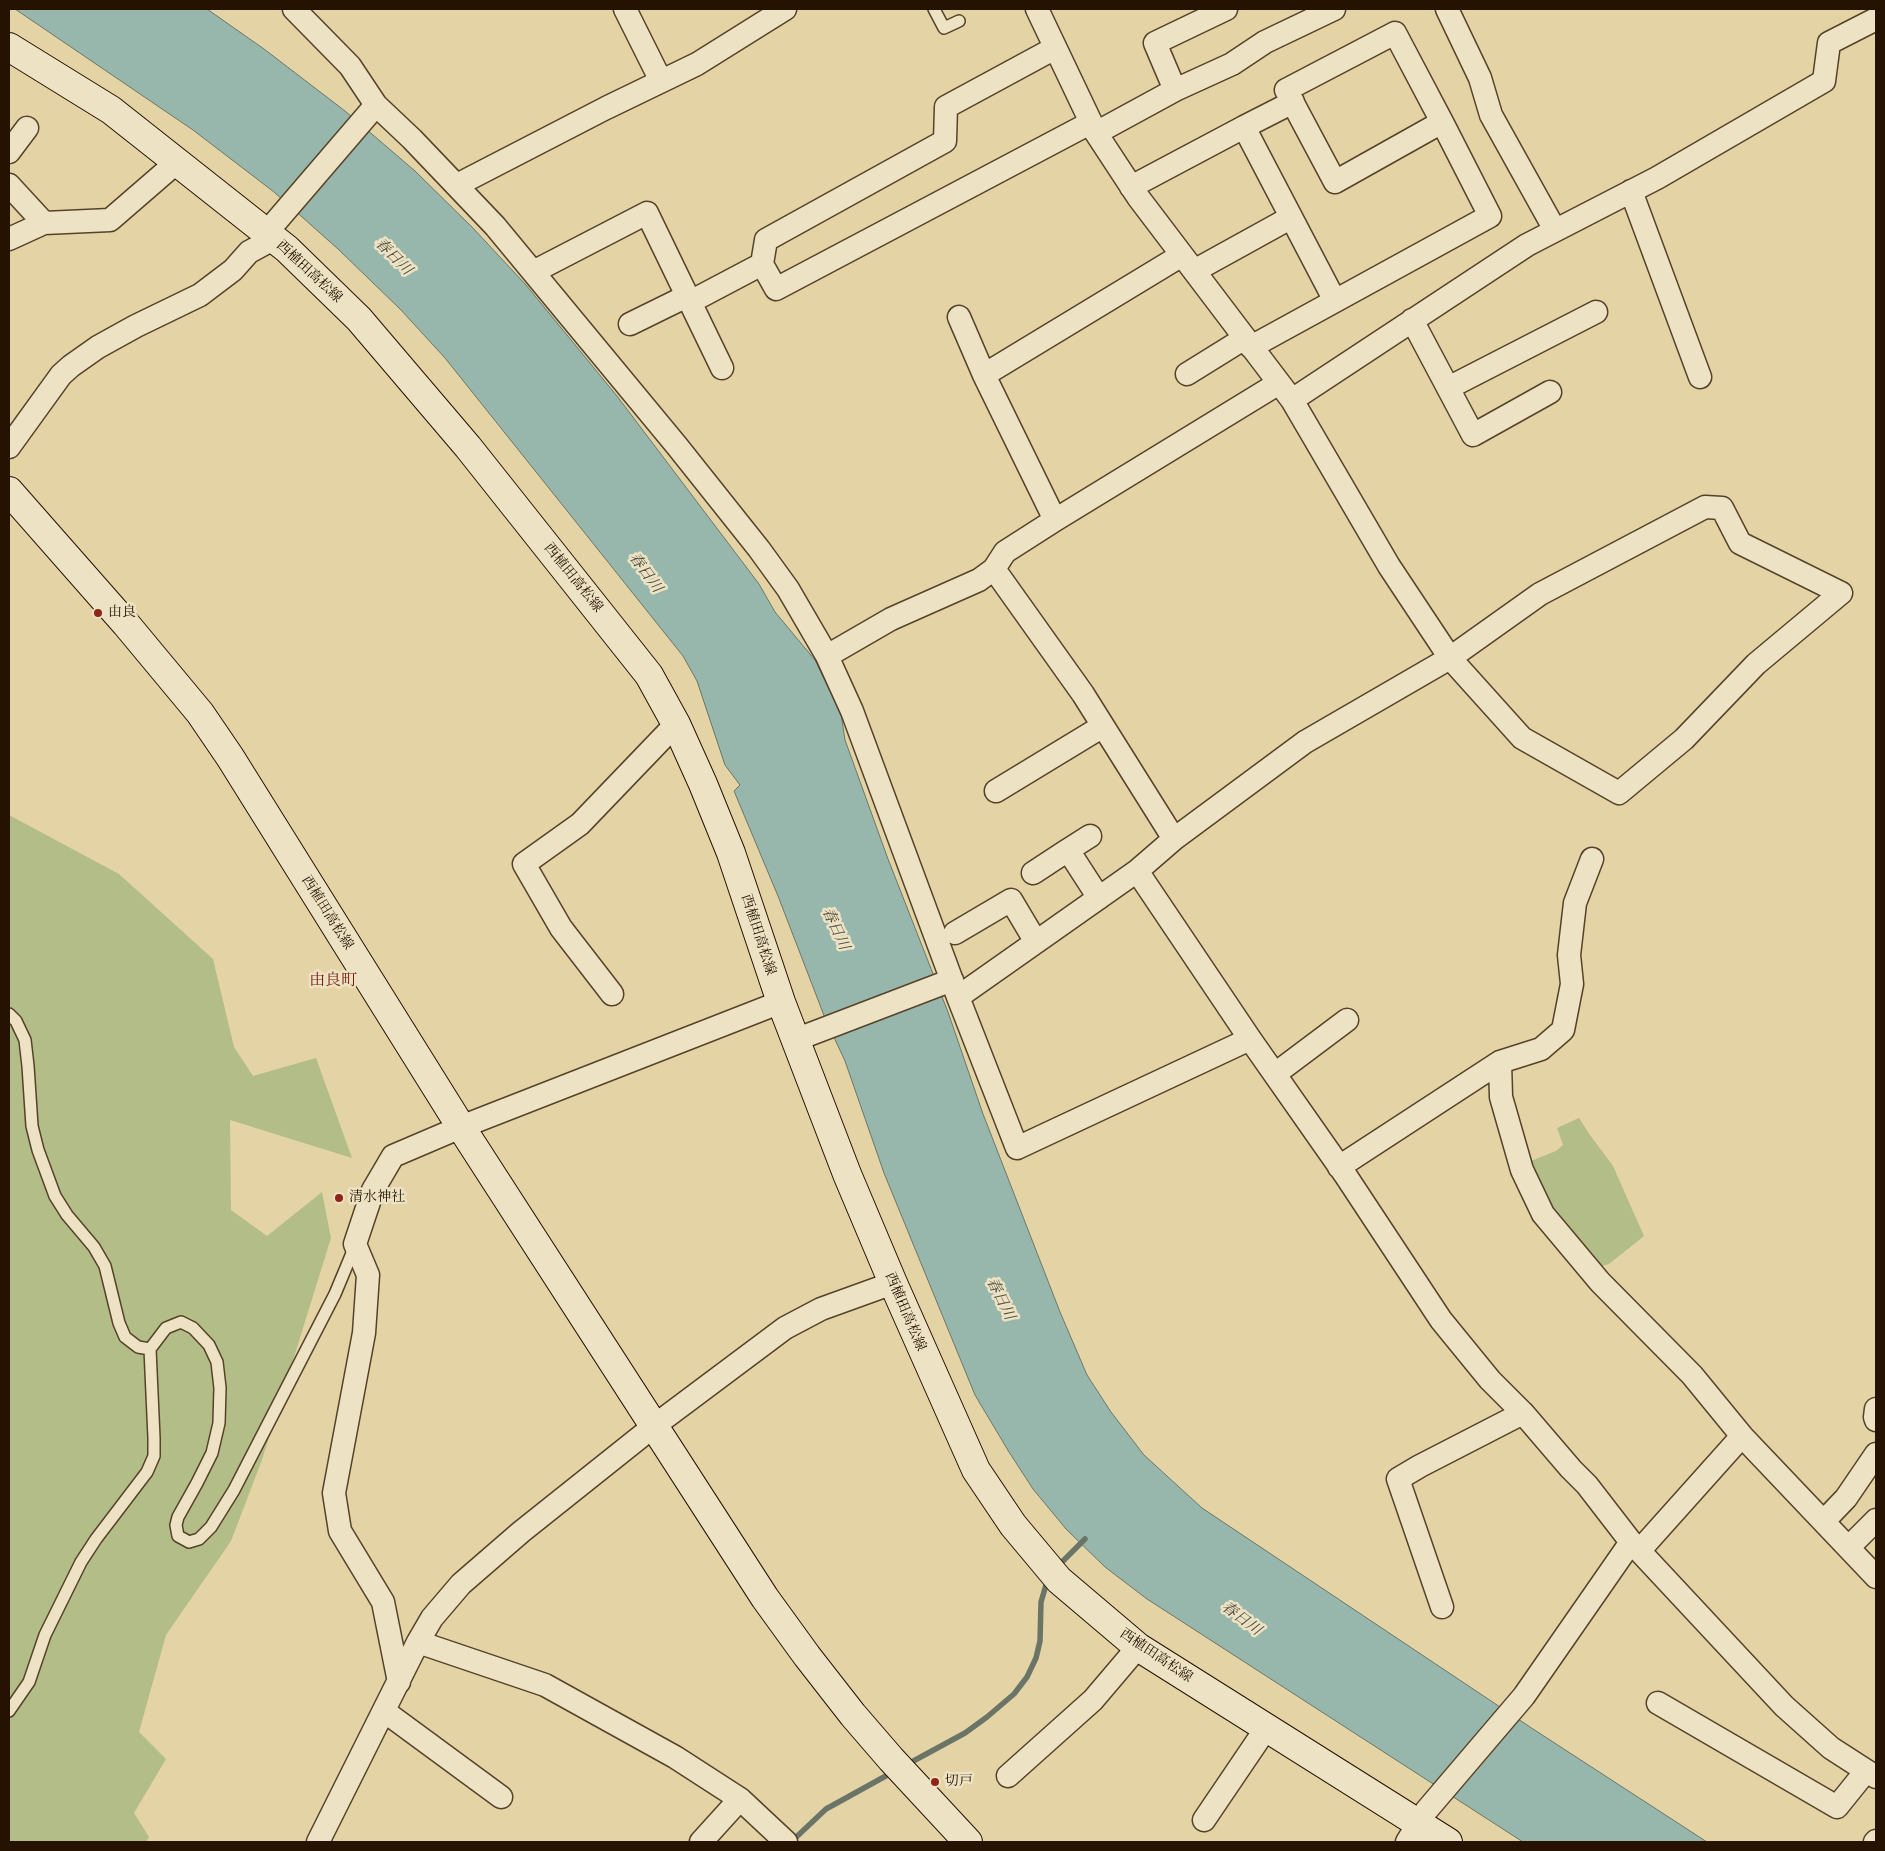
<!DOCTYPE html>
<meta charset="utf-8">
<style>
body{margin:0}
#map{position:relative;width:1885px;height:1851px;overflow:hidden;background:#e4d4a5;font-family:Alegreya,serif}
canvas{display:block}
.frame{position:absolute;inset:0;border:10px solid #261200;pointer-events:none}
</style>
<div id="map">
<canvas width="1885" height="1851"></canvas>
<div class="frame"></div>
</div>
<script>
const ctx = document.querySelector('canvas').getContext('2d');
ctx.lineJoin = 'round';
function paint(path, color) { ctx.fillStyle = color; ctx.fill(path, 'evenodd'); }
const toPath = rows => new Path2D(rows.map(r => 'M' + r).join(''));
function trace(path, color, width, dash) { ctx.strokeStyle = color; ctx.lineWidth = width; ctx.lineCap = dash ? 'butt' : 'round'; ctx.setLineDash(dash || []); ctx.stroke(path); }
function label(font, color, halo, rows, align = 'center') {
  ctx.font = font + ' Alegreya,"Noto Serif JP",serif'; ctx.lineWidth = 5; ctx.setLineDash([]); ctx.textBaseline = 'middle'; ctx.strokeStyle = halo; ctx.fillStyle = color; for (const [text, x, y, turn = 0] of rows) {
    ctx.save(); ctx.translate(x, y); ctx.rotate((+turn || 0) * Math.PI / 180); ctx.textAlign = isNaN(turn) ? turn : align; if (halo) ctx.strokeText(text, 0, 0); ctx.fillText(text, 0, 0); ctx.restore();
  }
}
const green = toPath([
 [9,815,119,874,213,959,234,1047,253,1076,316,1058,352,1158,230,1120,231,1210,267,1236,322,1192,331,1238,262,1460,231,1541,166,1635,139,1732,166,1759,134,1813,149,1837,146,1842,9,1842],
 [1579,1118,1590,1135,1613,1166,1644,1236,1609,1264,1596,1268,1534,1184,1531,1161,1556,1151,1563,1145,1557,1128]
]);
const water = toPath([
 [15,9,207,9,264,49,345,111,415,171,472,227,526,285,617,396,759,584,775,612,815,660,841,714,845,740,888,859,948,1012,983,1114,1060,1312,1087,1375,1111,1412,1144,1455,1202,1508,1533,1729,1707,1842,1523,1842,1147,1599,1105,1567,1066,1529,1033,1489,1009,1452,975,1395,884,1173,845,1061,825,1018,778,896,734,791,740,785,725,765,697,681,683,656,445,358,401,310,338,249,274,192,193,130,15,9]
]);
const stream = toPath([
 [1060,1564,1085,1539],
 [906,1765,965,1733,987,1717,1014,1694,1027,1677,1036,1658,1040,1641,1041,1602,1046,1585],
 [791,1842,826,1809,893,1772]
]);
const lane = toPath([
 [934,9,944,28,959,21],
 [9,1014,16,1021,25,1040,28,1066,32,1126,38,1150,55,1196,67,1215,94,1247,105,1266,119,1323,125,1337,138,1347,150,1349],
 [9,1711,29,1682,45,1635,81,1562,96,1539,147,1472,154,1456,154,1438,150,1349,166,1328,181,1322,193,1328,209,1345,217,1362,220,1388,219,1423,212,1453,197,1483,178,1517,176,1525,178,1536,189,1542,199,1539,211,1527,234,1490,335,1294,355,1246]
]);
const street = toPath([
 [294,9,350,66,376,105],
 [625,9,661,81],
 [1447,9,1480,78,1491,115,1555,230],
 [1175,90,1155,43,1226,9],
 [1293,102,1244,127,1335,301],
 [1096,133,1175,90,1232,64,1265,42,1334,9],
 [9,152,27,128],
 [9,185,44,223,110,220,177,162],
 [457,185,606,108,697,64,785,9],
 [1131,187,1244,127],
 [1631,191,1700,377],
 [9,239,44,223],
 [762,264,776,289,1090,123],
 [1194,271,1290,218],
 [533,272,647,213,722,368],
 [690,302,762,264,766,240,945,141,946,107,1055,48],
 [959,317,984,375,1055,520],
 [1412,320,1473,435,1550,392],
 [630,324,687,296],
 [1251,347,1490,216,1442,122,1395,33,1286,90,1335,182,1442,122],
 [1187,374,1245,338],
 [984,375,1182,255],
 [1448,388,1596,312],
 [1292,400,1527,245,1657,178,1824,81,1829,43,1876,19],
 [9,447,61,375,71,366,98,347,136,326,200,295,233,270,249,252,273,239,273,225,376,105,412,139,495,226,677,446,759,549,788,589,827,656,852,711,958,997,1137,871,1174,839,1305,742,1450,658,1540,594,1705,507,1722,508,1740,543,1841,593,1756,664,1684,739,1619,793,1522,738,1450,658,1389,566,1292,400,1138,197,1096,133,1037,9],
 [994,569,1083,694,1174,839],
 [827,656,891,619,979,580,994,569,1005,552,1055,520,1279,383],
 [996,791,1103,726],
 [1068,850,1090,836],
 [1137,871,1250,1039,1346,1176,1441,1320,1490,1380,1523,1413,1571,1469,1587,1485,1631,1542,1784,1706,1831,1748,1876,1777],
 [1033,873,1068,850,1099,898],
 [955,933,1011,900,1036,942],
 [612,994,561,928,524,864,580,824,676,724],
 [958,997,1017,1148,1250,1039],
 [795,1040,952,980],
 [1500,1062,1501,1097,1522,1170,1543,1214,1600,1282,1692,1375,1742,1436,1876,1577],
 [1275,1074,1347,1020],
 [1339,1167,1500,1062,1541,1049,1563,1030,1572,984,1569,955,1575,903,1592,859],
 [1876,1409,1875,1417,1876,1420],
 [1824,1521,1846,1498,1876,1454],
 [1849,1547,1876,1520],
 [1640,1550,1742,1436],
 [1442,1607,1398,1479,1420,1466,1523,1413],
 [418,1642,545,1685,675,1757,740,1799,786,1842],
 [399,1682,383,1602,340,1531,334,1493,364,1333,368,1275,355,1244,373,1190,393,1156,461,1127,781,1002],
 [1658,1703,1837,1807,1866,1771],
 [384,1711,501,1797],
 [1008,1776,1093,1700,1138,1647],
 [1204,1820,1267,1727],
 [318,1842,418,1642,432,1618,461,1584,521,1532,654,1426,785,1328,821,1309,893,1283],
 [701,1842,740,1799],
 [1407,1842,1426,1811,1524,1696,1631,1542],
 [1875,1842,1876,1841]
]);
const secondary = toPath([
 [9,47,111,110,287,249,359,319,468,447,649,675,676,724,703,784,731,853,781,1002,847,1174,893,1283,976,1470,1013,1525,1059,1580,1138,1647,1448,1842],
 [9,491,126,624,200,713,230,757,461,1127,765,1598,807,1656,853,1715,891,1759,968,1842]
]);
const markers = [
 [98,613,5,"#8f2418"],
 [339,1198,5,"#8f2418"],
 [935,1782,5,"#8f2418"]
];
const streetNames = [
 ["西植田高松線",309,272,43],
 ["西植田高松線",573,578,51],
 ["西植田高松線",327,913,58],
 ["西植田高松線",758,935,72],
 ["西植田高松線",905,1312,67],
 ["西植田高松線",1156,1656,34]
];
const poiNames = [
 ["由良",108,613],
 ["清水神社",349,1198],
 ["切戸",945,1782]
];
const waterNames = [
 ["春日川",393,257,45],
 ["春日川",645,573,54],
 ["春日川",835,929,65],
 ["春日川",1000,1299,64],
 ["春日川",1241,1619,37]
];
const quarterNames = [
 ["由良町",333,981]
];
paint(green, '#b3bd87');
paint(water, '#97b7ad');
trace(water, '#6a7568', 1);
trace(stream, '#6a7568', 5.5);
trace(lane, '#564229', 14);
trace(street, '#564229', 25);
trace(secondary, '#261200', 30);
trace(lane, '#ede3c4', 11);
trace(street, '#ede3c4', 22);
trace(secondary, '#ede3c4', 28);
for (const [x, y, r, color] of markers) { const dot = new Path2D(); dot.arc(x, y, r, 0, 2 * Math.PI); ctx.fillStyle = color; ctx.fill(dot); trace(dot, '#ede3c4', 2); }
label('14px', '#261200', '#ede3c4', streetNames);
label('14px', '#261200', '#ede3c4', poiNames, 'left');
label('italic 15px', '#4e4c3d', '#ede3c4', waterNames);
label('16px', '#7a1f14', '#ede3c4', quarterNames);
</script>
